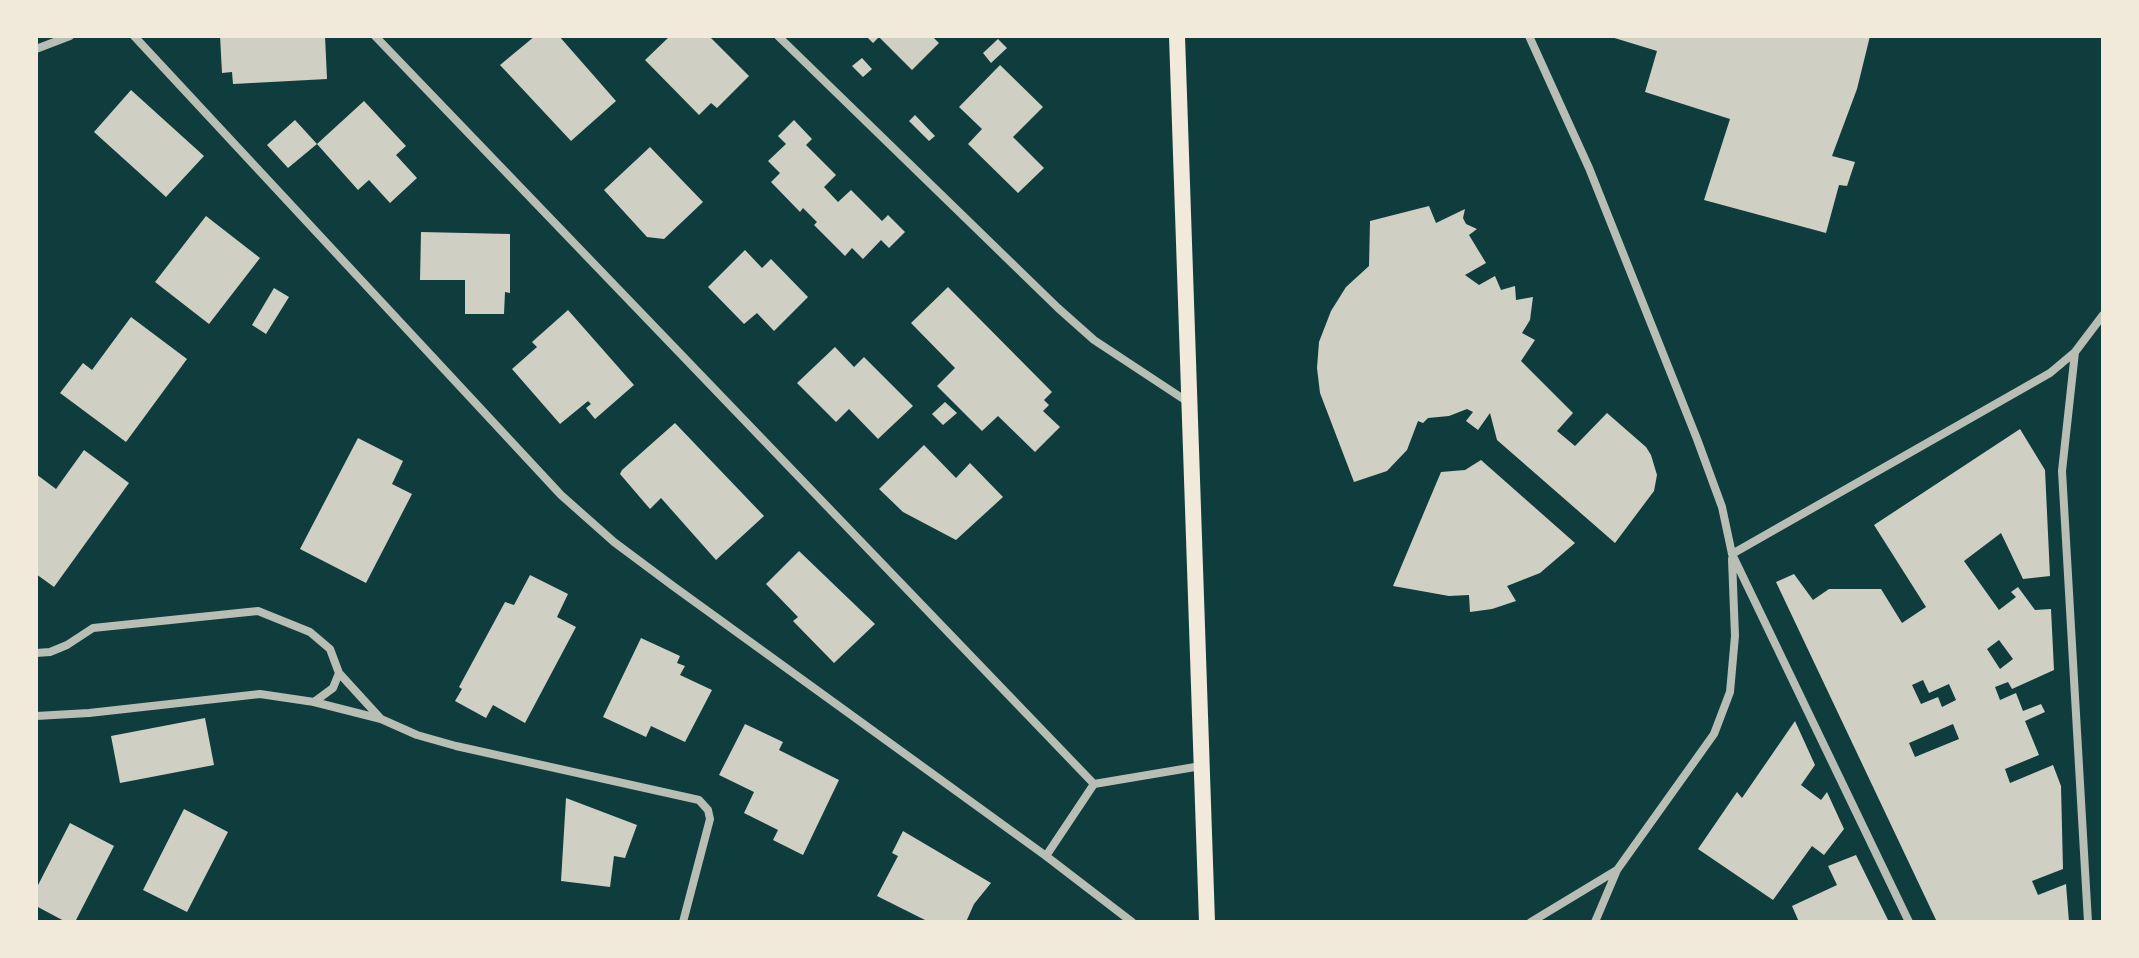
<!DOCTYPE html>
<style>
body{margin:0}
#map{position:relative;width:2139px;height:958px;overflow:hidden;background:#0f3d3e;font-family:"PT Sans Narrow",sans-serif}
canvas{display:block}
.frame{position:absolute;inset:0;border:38px solid #f1e9da;pointer-events:none}
</style>
<div id="map">
<canvas width="2139" height="958"></canvas>
<div class="frame"></div>
</div>
<script>
const ctx = document.querySelector('canvas').getContext('2d');
ctx.lineJoin = 'round';
function paint(path, color) { ctx.fillStyle = color; ctx.fill(path, 'evenodd'); }
const toPath = rows => new Path2D(rows.map(r => 'M' + r).join(''));
function trace(path, color, width, dash) { ctx.strokeStyle = color; ctx.lineWidth = width; ctx.lineCap = dash ? 'butt' : 'round'; ctx.setLineDash(dash || []); ctx.stroke(path); }
const building = toPath([
 [220,36,325,36,327,79,233,84,232,72,222,73],
 [535,36,559,36,616,101,571,141,500,65],
 [670,36,709,36,749,76,717,108,711,103,699,115,645,60],
 [866,36,932,36,939,43,912,70,879,37,873,43],
 [1608,36,1870,36,1857,89,1832,156,1855,162,1847,186,1839,185,1826,233,1704,200,1730,119,1645,92,1657,51],
 [998,39,1007,48,991,63,983,53],
 [862,58,872,69,863,77,852,66],
 [1000,65,1043,107,1013,137,1044,168,1018,193,968,144,982,129,959,107],
 [131,90,204,156,166,197,94,132],
 [364,101,406,146,396,155,417,178,390,203,369,180,358,190,317,144,288,168,267,145,295,120,317,144],
 [915,115,935,136,929,141,909,121],
 [794,120,812,139,806,145,836,175,824,187,838,202,851,190,882,221,888,215,905,232,889,248,881,240,863,259,852,248,845,256,814,225,817,222,803,208,800,212,771,182,780,173,768,161,786,144,778,136],
 [650,147,703,202,664,239,647,237,604,190],
 [1429,206,1436,223,1465,209,1463,218,1466,224,1477,229,1469,235,1486,263,1465,275,1479,285,1495,276,1501,290,1515,286,1516,300,1533,297,1530,320,1522,333,1535,340,1521,361,1573,413,1557,431,1575,446,1607,413,1646,447,1651,455,1657,475,1654,491,1615,543,1497,440,1490,413,1478,430,1466,421,1473,412,1467,409,1449,416,1428,418,1423,423,1418,421,1407,450,1387,471,1354,482,1320,393,1317,368,1319,342,1331,311,1346,287,1369,266,1370,221],
 [206,216,260,258,209,324,155,282],
 [421,232,510,234,510,293,505,292,504,314,465,314,465,280,420,280],
 [745,250,762,268,771,259,808,297,774,331,757,313,744,324,708,287],
 [948,287,1052,392,1044,400,1049,405,1043,411,1060,427,1035,452,998,416,982,431,937,386,955,368,911,323],
 [274,288,289,297,266,334,252,325],
 [568,310,634,385,595,419,586,408,591,404,588,401,560,424,512,369,537,347,532,342],
 [131,317,187,359,126,442,60,393,83,363,92,370],
 [835,347,854,367,864,357,913,406,878,439,849,409,836,422,797,383],
 [945,402,957,413,943,425,932,414],
 [675,423,764,516,716,560,661,498,650,509,620,474,622,470],
 [2020,429,2045,470,2050,576,2023,579,2001,533,1964,561,1999,610,2016,597,2011,592,2018,587,2035,610,2051,609,2054,670,2012,689,2008,682,1995,687,2000,700,2016,693,2023,711,2041,704,2045,712,2025,721,2039,755,2005,769,2010,783,2053,765,2061,786,2063,869,2032,881,2038,895,2066,884,2069,922,1937,922,1776,582,1794,574,1813,600,1829,589,1881,589,1902,623,1926,607,1874,525],
 [1999,640,2013,659,2000,669,1987,649],
 [1923,680,1929,693,1949,684,1956,700,1942,707,1938,697,1921,704,1912,685],
 [1953,724,1959,739,1915,757,1909,743],
 [358,438,403,461,392,484,412,494,366,583,300,549],
 [924,445,956,478,970,463,1003,497,956,540,903,512,879,489],
 [84,450,129,483,54,587,36,574,36,474,56,489],
 [1481,460,1575,543,1540,573,1507,586,1516,601,1492,609,1470,612,1469,595,1449,596,1393,586,1441,472,1465,470],
 [799,551,875,624,834,663,793,621,798,617,766,584],
 [530,575,568,594,557,617,576,627,525,723,493,705,486,718,455,701,462,689,459,687,505,602,514,605],
 [641,638,680,656,677,663,685,666,680,675,712,690,685,742,651,726,646,737,603,717],
 [205,718,214,765,120,783,111,736],
 [1795,721,1815,765,1801,785,1821,800,1827,792,1844,829,1824,855,1812,846,1773,900,1698,849,1737,792,1742,798],
 [745,724,783,742,779,750,839,780,803,855,773,840,778,830,744,813,754,792,719,775],
 [566,798,637,825,625,858,614,856,610,887,561,881],
 [184,809,228,832,187,912,143,890],
 [70,823,114,846,75,922,66,922,36,906,36,889],
 [903,831,991,883,974,904,966,922,929,922,877,896,898,856,892,853],
 [1856,855,1889,922,1799,922,1792,906,1837,885,1828,866]
]);
const minor = toPath([
 [134,36,561,495,614,542,673,586,1046,856,1132,922],
 [375,36,1094,784],
 [778,36,1058,308,1094,340,1188,402],
 [1529,36,1589,168,1697,439,1722,507,1732,554,1909,922],
 [36,49,70,36],
 [2075,352,2062,471,2088,922],
 [1732,554,2050,373,2075,352,2103,315],
 [36,653,50,652,67,645,93,628,258,611,310,632,330,649,339,673,333,688,314,702,260,694,89,713,36,716],
 [314,702,381,719,339,673],
 [381,719,417,735,456,746,699,800,708,810,710,819,683,922],
 [1046,856,1094,784,1201,766],
 [1531,922,1617,870],
 [1595,922,1617,870,1714,734,1730,692,1735,636,1732,559]
]);
const secondary = toPath([
 [1177,36,1207,922]
]);
paint(building, '#cfcfc3');
trace(minor, '#b8beb3', 8);
trace(secondary, '#f1e9da', 16);
</script>
